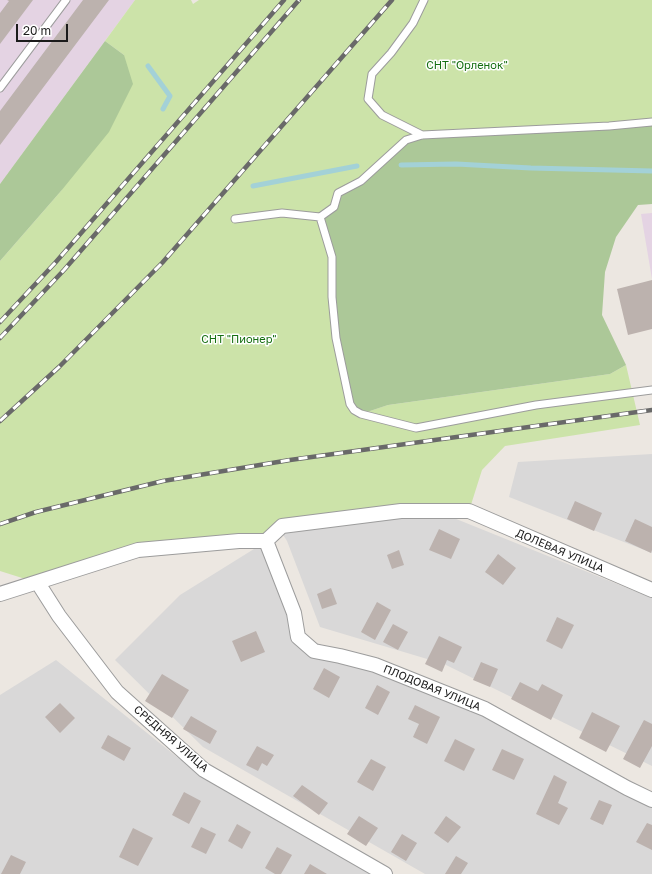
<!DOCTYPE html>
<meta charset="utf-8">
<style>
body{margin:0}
#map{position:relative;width:652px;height:874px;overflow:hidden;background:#ece7e1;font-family:"Golos Text",sans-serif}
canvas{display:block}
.scale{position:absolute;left:16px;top:24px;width:52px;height:18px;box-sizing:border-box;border:2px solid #1b1b1b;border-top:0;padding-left:5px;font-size:12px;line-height:14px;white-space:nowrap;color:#1b1b1b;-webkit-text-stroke:3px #fff;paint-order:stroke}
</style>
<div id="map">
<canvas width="652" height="874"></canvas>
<div class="scale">20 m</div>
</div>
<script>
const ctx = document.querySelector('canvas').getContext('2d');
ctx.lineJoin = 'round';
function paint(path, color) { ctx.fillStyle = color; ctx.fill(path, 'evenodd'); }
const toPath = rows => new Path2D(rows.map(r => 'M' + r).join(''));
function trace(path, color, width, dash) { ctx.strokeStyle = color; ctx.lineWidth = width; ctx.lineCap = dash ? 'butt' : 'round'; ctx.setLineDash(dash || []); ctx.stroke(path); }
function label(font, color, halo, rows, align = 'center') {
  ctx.font = font + ' "Golos Text",sans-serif'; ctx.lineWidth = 3; ctx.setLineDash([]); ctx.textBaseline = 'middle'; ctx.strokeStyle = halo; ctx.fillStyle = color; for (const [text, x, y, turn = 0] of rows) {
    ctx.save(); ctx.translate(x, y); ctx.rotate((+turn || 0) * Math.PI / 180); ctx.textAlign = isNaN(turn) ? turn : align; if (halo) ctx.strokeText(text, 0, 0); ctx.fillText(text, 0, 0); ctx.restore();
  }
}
const residential = toPath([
 [652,454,652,553,509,497,518,462],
 [429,508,652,598,652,766,444,664,320,627,287,541,282,533],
 [262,544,299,637,391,669,652,801,652,874,425,874,203,747,115,660,180,595],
 [56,660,177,757,376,874,0,874,0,695]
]);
const industrial = toPath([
 [0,0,135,0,0,184],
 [652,213,652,279,641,214]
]);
const grass = toPath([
 [135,0,191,0,193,4,199,0,652,0,652,122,332,257,361,414,388,405,610,374,626,365,640,425,505,446,482,470,469,511,282,526,266,541,138,550,38,583,0,571,0,261,61,191,124,55,105,41]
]);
const forest = toPath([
 [105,41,124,55,133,84,109,132,61,191,0,261,0,184],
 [652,122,652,204,638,205,616,237,605,272,602,315,626,365,610,374,388,405,361,414,354,410,336,338,332,257,320,217,334,207,338,193,361,181,406,140,422,135]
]);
const stream = toPath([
 [148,66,170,96,163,109],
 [401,165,456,164,531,168,652,171],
 [253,186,357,166]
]);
const building = toPath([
 [7,0,33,0,0,44,0,13,9,1],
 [83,0,109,0,0,145,0,111],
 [652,280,652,329,628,335,617,289],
 [575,501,602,513,594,531,567,519],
 [635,519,652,527,652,550,651,553,625,541],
 [439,529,460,539,451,559,429,550],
 [399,550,404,565,392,569,387,555],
 [498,554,516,568,503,585,485,572],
 [331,588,337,604,322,609,317,594],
 [377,602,391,610,375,640,361,632],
 [557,617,574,625,562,649,546,641],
 [393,624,408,632,398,650,383,642],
 [256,631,265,652,241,662,232,641],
 [439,636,462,647,454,663,447,660,442,672,425,664],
 [481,662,498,669,490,687,473,680],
 [324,668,340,677,329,698,313,689],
 [162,674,189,690,172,718,145,701],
 [520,682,538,691,542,684,563,695,551,720,511,699],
 [377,685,390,692,378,715,365,708],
 [60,703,75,718,60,733,45,717],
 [415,705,440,717,427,744,413,737,419,724,408,719],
 [592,712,620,726,606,752,579,738],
 [191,716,217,731,210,744,183,729],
 [644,720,652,724,652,746,640,768,623,759],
 [108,735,131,748,124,761,101,748],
 [455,739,475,749,464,771,444,761],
 [257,746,274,755,267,766,262,763,258,771,246,765],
 [502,749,524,759,514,780,492,770],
 [371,759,386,767,373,791,357,782],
 [554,775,567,782,558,803,568,808,559,825,536,814],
 [302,785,328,803,319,815,293,796],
 [184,792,201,801,189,824,172,815],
 [599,800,612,805,603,825,590,819],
 [359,816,378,828,366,846,347,834],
 [446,816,461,827,448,843,434,833],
 [647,823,652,825,652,850,636,842],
 [237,824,251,832,242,849,228,841],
 [201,827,216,834,206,854,191,847],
 [133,828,153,838,138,866,119,857],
 [402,834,417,843,406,861,391,852],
 [277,847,292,855,281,874,275,874,265,868],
 [11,855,26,862,20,874,1,874],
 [456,856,468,863,461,874,445,874],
 [310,864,327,874,304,874]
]);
const service = toPath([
 [0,88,66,0],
 [422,135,382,115,368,99,372,74,391,53,413,23,424,0],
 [320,217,332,257,332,297,336,338,350,404,354,410,361,414,416,428,536,405,652,390],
 [235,219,282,213,320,217,334,207,338,193,361,181,406,140,422,135,609,126,652,122]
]);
const minor = toPath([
 [266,541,294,613,298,637,314,651,340,656,375,665,485,709,627,788,652,800],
 [38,583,59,616,117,692,204,770,385,874],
 [0,594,138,550,239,541,266,541,282,526,401,511,469,511,652,590]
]);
const rail = toPath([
 [0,322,55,263,284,0],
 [0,338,64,270,299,0],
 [0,421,59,367,162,263,392,0],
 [0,524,36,512,163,481,290,460,652,410]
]);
const parkNames = [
 ["СНТ \"Орленок\"",467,66],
 ["СНТ \"Пионер\"",239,340]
];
const streetNames = [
 ["ДОЛЕВАЯ УЛИЦА",560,551,23],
 ["ПЛОДОВАЯ УЛИЦА",432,688,22],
 ["СРЕДНЯЯ УЛИЦА",171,739,41]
];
paint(residential, '#d9d8d8');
paint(industrial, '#e4d3e3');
paint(grass, '#cce3a9');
paint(forest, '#acc898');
trace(stream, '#a3d1d7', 5);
paint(building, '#bcb2ae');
trace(service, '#9c9c9c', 9);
trace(minor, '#9c9c9c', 16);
trace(service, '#fff', 7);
trace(minor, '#fff', 14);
trace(rail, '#696969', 4.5);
trace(rail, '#fff', 3, [9]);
label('11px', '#166f12', '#fff', parkNames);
label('11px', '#1b1b1b', '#fff', streetNames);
</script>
